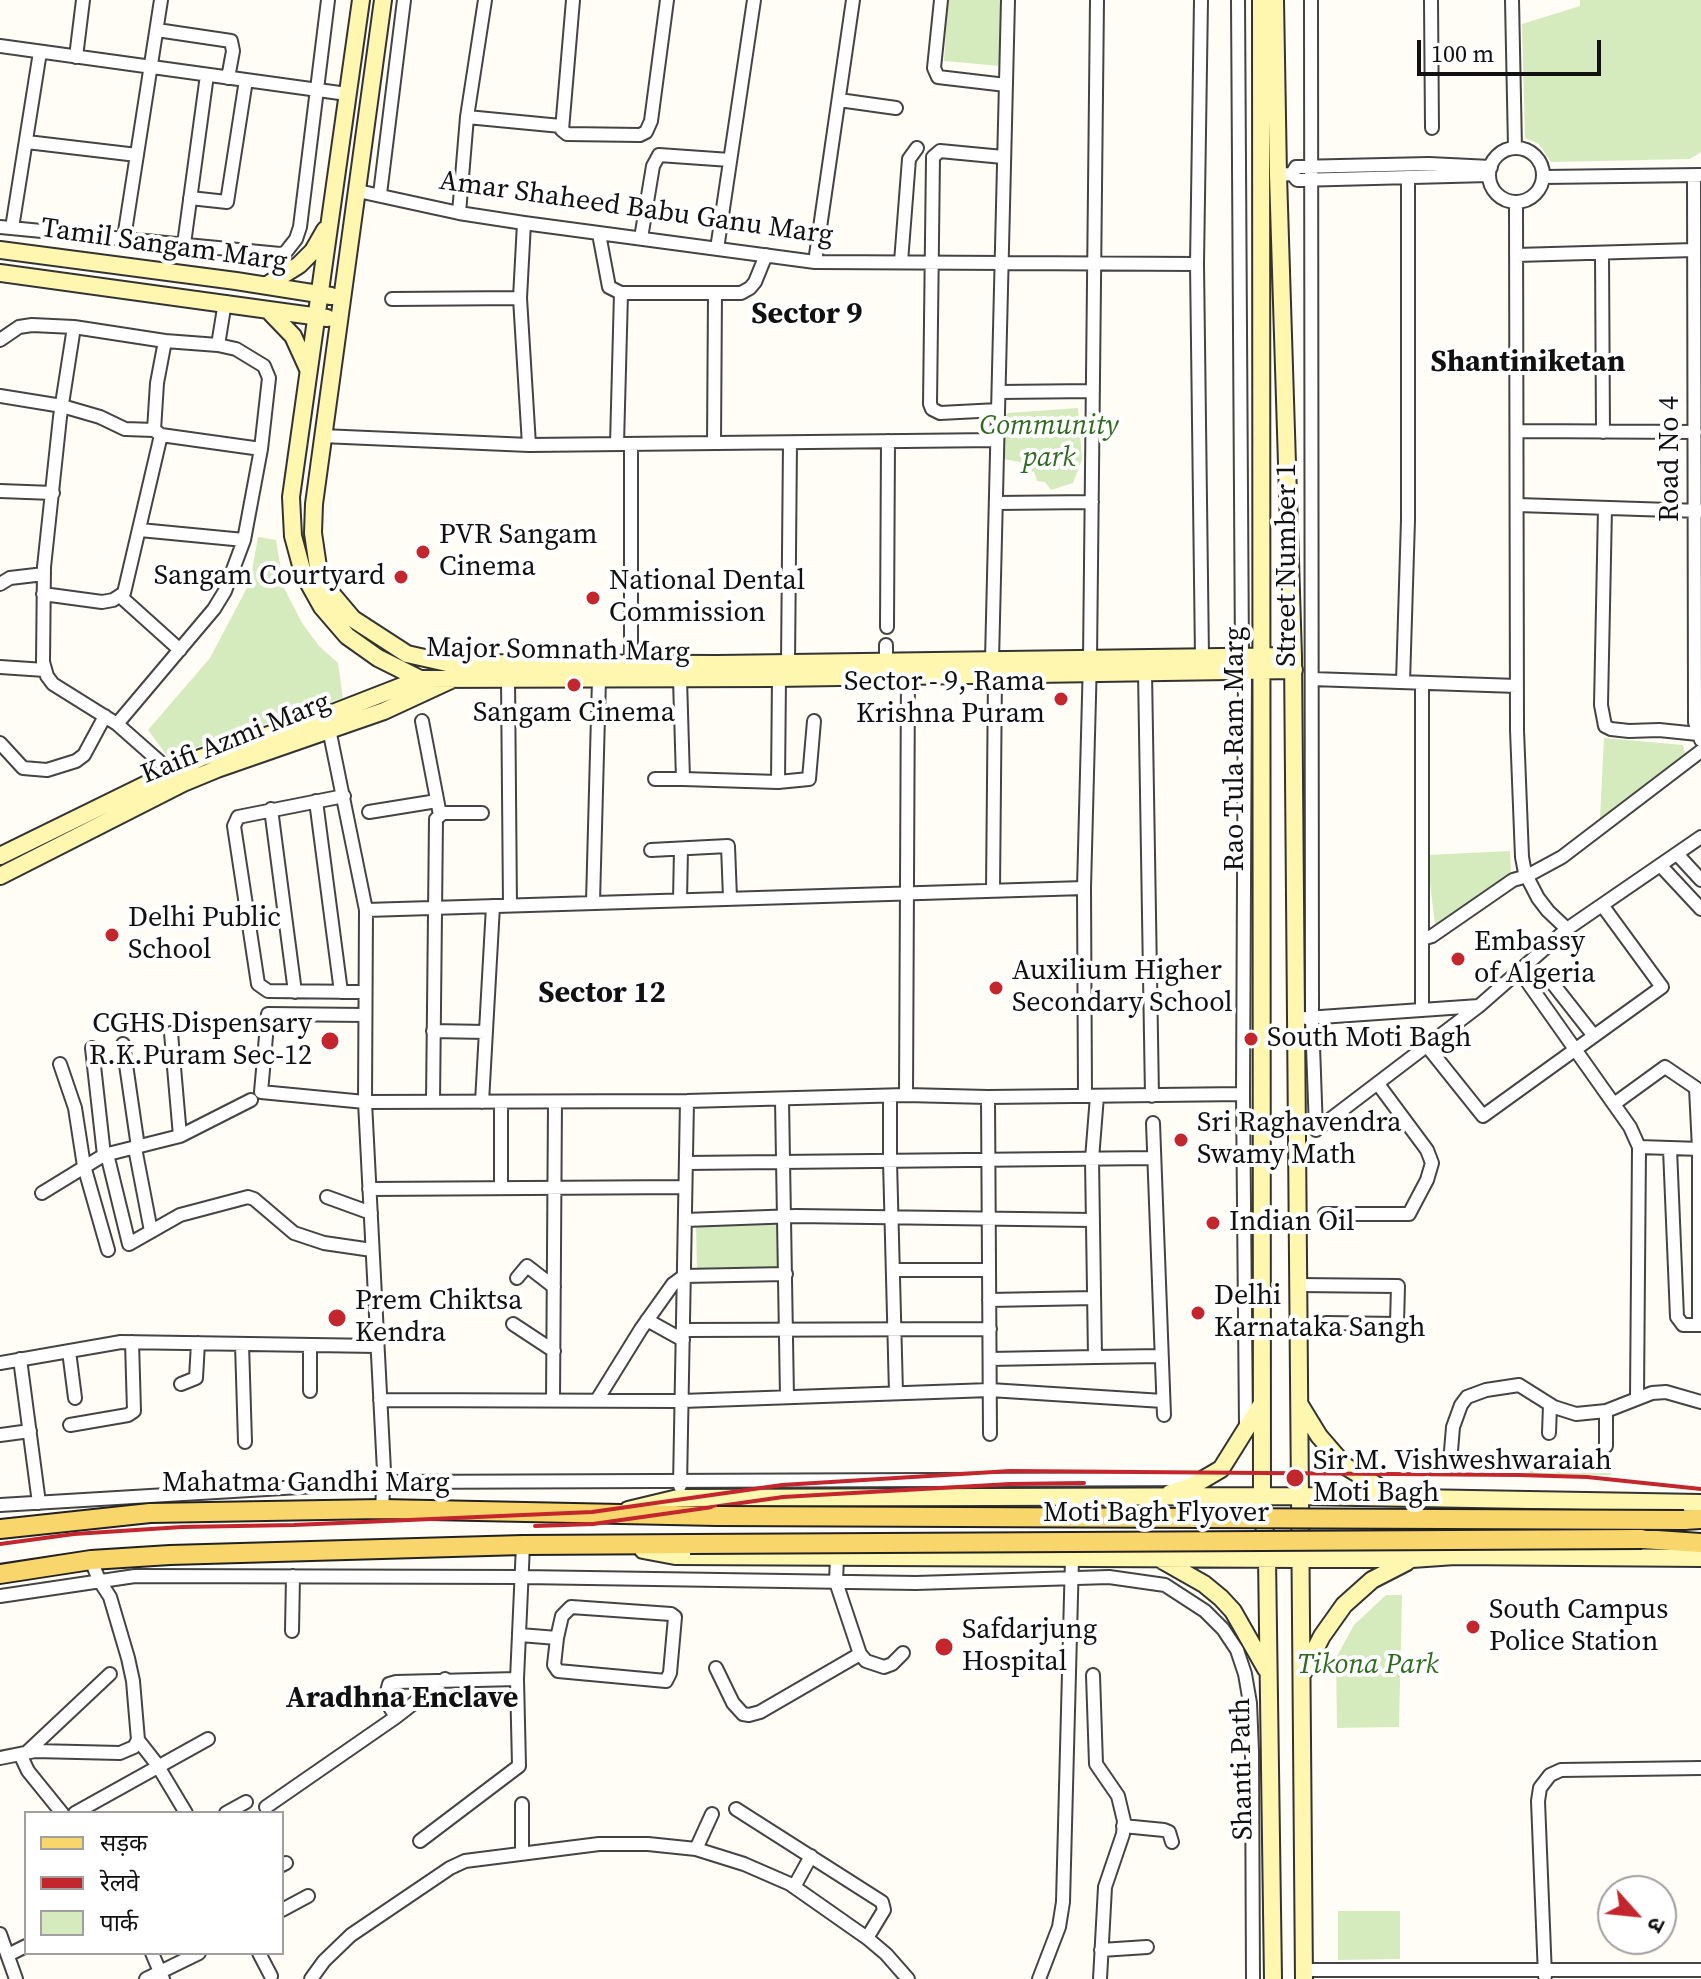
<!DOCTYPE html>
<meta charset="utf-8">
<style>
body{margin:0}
#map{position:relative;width:1701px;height:1979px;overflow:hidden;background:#fffdf5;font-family:"Source Serif 4","Noto Sans Devanagari",serif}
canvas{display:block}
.legend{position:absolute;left:24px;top:1811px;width:260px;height:144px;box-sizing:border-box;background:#fff;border:2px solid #a0a0a0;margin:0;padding:10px 14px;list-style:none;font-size:24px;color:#111}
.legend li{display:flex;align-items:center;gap:16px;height:40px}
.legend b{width:40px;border:2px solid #a0a0a0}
.north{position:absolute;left:1597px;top:1875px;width:80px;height:80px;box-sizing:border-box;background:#fff;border:2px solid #a0a0a0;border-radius:50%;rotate:117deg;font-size:22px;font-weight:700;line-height:32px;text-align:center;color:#111}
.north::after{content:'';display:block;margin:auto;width:28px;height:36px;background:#c4262e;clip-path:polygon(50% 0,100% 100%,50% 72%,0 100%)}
.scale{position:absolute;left:1417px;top:40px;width:184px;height:36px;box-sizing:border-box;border:4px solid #111;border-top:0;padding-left:10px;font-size:24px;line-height:28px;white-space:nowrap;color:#111;-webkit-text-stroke:6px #fff;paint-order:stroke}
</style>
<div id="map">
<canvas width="1701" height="1979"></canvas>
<ul class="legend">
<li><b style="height:10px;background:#f9d66b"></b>सड़क</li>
<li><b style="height:10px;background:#c4262e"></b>रेलवे</li>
<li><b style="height:22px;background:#d5ebbd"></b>पार्क</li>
</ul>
<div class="north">उ</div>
<div class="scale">100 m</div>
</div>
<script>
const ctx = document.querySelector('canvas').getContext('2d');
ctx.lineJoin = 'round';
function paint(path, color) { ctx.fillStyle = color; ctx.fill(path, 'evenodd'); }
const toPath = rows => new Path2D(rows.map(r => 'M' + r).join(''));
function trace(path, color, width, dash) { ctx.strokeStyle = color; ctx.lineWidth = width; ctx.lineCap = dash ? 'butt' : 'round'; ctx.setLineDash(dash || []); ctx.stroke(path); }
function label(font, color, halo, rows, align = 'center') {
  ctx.font = font + ' "Source Serif 4",serif'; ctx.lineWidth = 8; ctx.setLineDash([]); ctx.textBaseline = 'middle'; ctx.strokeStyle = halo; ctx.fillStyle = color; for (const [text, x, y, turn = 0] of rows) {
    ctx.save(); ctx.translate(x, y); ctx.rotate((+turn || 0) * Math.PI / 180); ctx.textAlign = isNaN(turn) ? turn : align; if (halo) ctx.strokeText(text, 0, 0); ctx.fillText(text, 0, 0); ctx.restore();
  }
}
const green = toPath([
 [948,0,1003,0,1001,66,944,61],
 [1580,0,1701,0,1701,152,1690,159,1551,162,1539,144,1525,138,1522,24,1580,6],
 [1078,408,1082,459,1073,483,1051,490,1045,482,1037,481,1034,471,1022,476,1020,462,1003,459,1004,416,1008,413],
 [258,537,276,540,284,588,302,623,319,646,338,663,343,698,168,757,148,730,210,658,250,582],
 [1604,738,1683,745,1686,757,1600,819],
 [1510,851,1511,871,1436,935,1427,855],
 [781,1224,782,1270,697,1272,696,1225],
 [1525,1454,1612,1455,1611,1475,1525,1474],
 [1386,1595,1402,1595,1399,1727,1337,1728,1336,1658,1354,1625],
 [1338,1911,1400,1911,1400,1959,1338,1960]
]);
const street = toPath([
 [573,0,562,130,567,134,640,135,646,132,651,121,667,0],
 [941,0,934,68,938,77,1006,85],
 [1201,0,1197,264,1202,657],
 [1238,0,1242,656],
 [1311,0,1312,1018,1316,1130],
 [1431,0,1432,128],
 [1512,0,1515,148],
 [157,30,231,41,233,51,228,78],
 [0,46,347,94],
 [76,57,83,0],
 [839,100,896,108],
 [467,117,561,126],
 [27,142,137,155],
 '1489 175a27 27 0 1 1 54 0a27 27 0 1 1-54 0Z',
 [1292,174,1297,180,1489,175],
 [1278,175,1292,174,1296,167,1429,164,1491,167],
 [1694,176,1695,722,1701,740],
 [1543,177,1700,175],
 [358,191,459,213,524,223,815,262,1197,264],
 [380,194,404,0],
 [190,198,227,202,246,80],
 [1516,202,1517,730,1522,857,1525,873,1538,898,1548,911,1567,929],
 [459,213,467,117,485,0],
 [524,223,520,298,529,445],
 [0,227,280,254,285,253,296,239,300,227,328,0],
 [12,228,40,52],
 [599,234,609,287,621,293,741,293,750,288,755,282,766,255],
 [124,238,161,0],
 [641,238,653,166,659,155,730,160],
 [184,244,207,75],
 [717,249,754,0],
 [1602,253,1603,432],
 [1516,255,1694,250],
 [815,262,853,0],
 [901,262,909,159,917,148],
 [392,299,520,298],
 [74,327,60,417,44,567,43,662,47,676,53,684,117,724,214,609,225,591,244,540,261,449,161,435,154,430,157,383,165,341],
 [0,340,19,327,32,325,74,327,165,341,218,345,236,349,264,366,269,378,261,449],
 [218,345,225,302],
 [999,392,1093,391],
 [0,396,62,406,100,417,125,429,154,430],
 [998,410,940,413,932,409,930,404,933,157,940,151,1003,157],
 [1518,431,1695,432],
 [322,436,529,445,997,440],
 [714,443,715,293],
 [617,444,621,293],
 [631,444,631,669],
 [0,491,53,493],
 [996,503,1092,502],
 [1518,505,1701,511],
 [1605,508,1601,705,1605,726,1611,729,1629,731,1659,730,1698,734],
 [140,530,244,540],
 [0,584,10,578,44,574],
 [43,594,102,602,113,600,124,593,161,435],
 [120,596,180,650],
 [887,627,888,441],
 [992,660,1008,0],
 [886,662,886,645],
 [788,663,790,443],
 [0,667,45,670],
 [1245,670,1243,1094,1246,1427],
 [1145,672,1152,1096],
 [508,679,510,905],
 [1312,679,1517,686],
 [1403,682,1408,520,1408,177],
 [1422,683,1422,939],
 [422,721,440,815],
 [117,724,177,777],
 [328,724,366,910,365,1102,384,1471,382,1509],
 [0,743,23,768,47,770,76,761,84,755,105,716],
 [655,779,683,779,680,679],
 [683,779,778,782,779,678],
 [778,782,809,779,814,721],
 [344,796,238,817,234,826,258,984,268,991,365,992],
 [316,801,341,992],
 [271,809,295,992],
 [369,812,437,801],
 [651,850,728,846,730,898],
 [1677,854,1701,880],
 [1660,865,1701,909],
 [993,890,995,675],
 [680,900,681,849],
 [593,902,599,679],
 [366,910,1084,888],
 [1519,970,1630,1127,1639,1147,1637,1398],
 [1550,980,1594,1036],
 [1422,1010,1422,939,1432,936,1513,880,1527,876,1562,857,1701,751],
 [365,1015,268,1014,261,1092,365,1102,687,1101,906,1095,988,1097,1243,1094],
 [1306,1018,1479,1006,1567,929,1701,837],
 [433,1031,486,1032],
 [171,1033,180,1136],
 [123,1044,138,1147],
 [1427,1046,1483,1116,1662,987,1602,905],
 [92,1048,104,1155],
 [60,1064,75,1108,84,1166,108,1250],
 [906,1095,908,670],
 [1085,1096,1084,888,1090,659,1097,0],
 [1097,1096,1092,1159,1095,1357,1161,1356],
 [890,1097,890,1161,896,1393],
 [988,1097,990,1434],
 [782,1100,787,1397],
 [433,1102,436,819,443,813,482,813],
 [482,1102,493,906],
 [1614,1104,1665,1067,1696,1088,1699,1149,1699,1325],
 [1153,1123,1164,1415],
 [1316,1130,1479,1006],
 [1639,1147,1701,1149],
 [135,1148,151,1231],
 [1670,1149,1677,1317,1683,1325,1701,1325],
 [107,1154,129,1244,180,1215,248,1197,254,1199,294,1233,324,1243,372,1250],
 [686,1163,1154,1158],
 [501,1188,501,1102],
 [369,1189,685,1187],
 [42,1193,104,1155,180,1136,251,1100],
 [327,1197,371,1213],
 [1325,1214,1409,1214,1427,1180,1432,1163,1427,1150,1378,1084],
 [685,1220,796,1216,1093,1220],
 [893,1270,989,1270],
 [517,1278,527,1266,554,1287],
 [1298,1285,1398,1286,1397,1324,1326,1323],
 [989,1300,1094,1298],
 [647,1320,683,1340],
 [513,1324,554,1351],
 [683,1330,990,1329],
 [242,1344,245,1442],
 [69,1351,75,1398],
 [20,1359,39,1503],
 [990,1359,1095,1357],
 [0,1363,121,1342,377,1346],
 [181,1384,196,1378,198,1343],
 [310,1391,310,1345],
 [380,1400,682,1401,990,1390,1163,1401],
 [553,1400,555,1102],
 [597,1400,641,1329,673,1284,684,1276,786,1274],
 [70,1425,128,1415,134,1411,132,1342],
 [1549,1433,1550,1405],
 [0,1435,30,1431],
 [1606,1446,1606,1411],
 [1450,1463,1453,1427,1461,1405,1467,1397,1486,1390,1519,1385,1554,1407,1576,1414,1606,1411,1652,1393,1666,1392,1701,1402],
 [680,1486,687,1101],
 [0,1505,383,1482,1204,1479],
 [837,1556,836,1582,860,1654,866,1661,884,1667,892,1664,903,1653],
 [0,1596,135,1576,523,1577,916,1583,1109,1577,1165,1585,1205,1611,1223,1629,1237,1650,1245,1674,1250,1703,1252,1751,1253,1979],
 [292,1631,293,1576],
 [520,1635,557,1638,562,1616,571,1607,671,1614,675,1617,670,1673,666,1681,558,1671,554,1665,557,1638],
 [716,1668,733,1703,743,1714,749,1715,760,1712,860,1654],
 [1093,1675,1096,1764,1118,1796,1124,1821,1123,1834,1105,1887,1100,1979],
 [396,1717,385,1699,389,1684,396,1682,517,1679],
 [138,1740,156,1763,186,1813],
 [26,1753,110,1674],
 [20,1754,28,1771,62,1813],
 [0,1758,35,1751,120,1753,134,1747,138,1740,133,1681,128,1658,110,1597,99,1580,91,1560],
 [522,1804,522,1852],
 [266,1807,396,1717,445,1679],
 [736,1809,882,1902,884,1910,867,1938],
 [75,1813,208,1739],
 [226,1813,246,1802],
 [1123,1826,1164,1830,1169,1832,1172,1842],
 [420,1841,519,1766,517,1679,523,1545],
 [696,1849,712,1814],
 [282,1865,286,1863],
 [794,1887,811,1856],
 [282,1910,308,1896],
 [0,1934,16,1979],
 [1101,1950,1147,1947],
 [152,1953,163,1979],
 [259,1953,271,1976],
 [8,1955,26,1946],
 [1304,1970,1701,1970],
 [1545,1976,1538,1801,1540,1788,1550,1775,1561,1770,1701,1768],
 [146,1979,199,1953],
 [311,1979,324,1961,351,1935,450,1868,465,1861,599,1844,648,1844,696,1849,744,1864,790,1884,867,1938,886,1954,908,1979],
 [1039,1979,1059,1927,1063,1902,1072,1558]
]);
const secondary = toPath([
 [361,0,291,497,293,536,303,573,322,607,347,636,378,658,420,679,775,678,1294,670],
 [383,0,314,504,313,533,318,567,331,593,353,619,407,654,447,663,718,664,1293,656],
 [1261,0,1262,1498,1267,1558,1273,1979],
 [1275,0,1278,175,1293,656,1304,1979],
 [0,250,236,281,331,296],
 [0,273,327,318],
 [267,285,299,265,313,251,325,230],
 [268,310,293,336,308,369],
 [0,856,200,758,325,716,420,679],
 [0,876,183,783,217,769,384,711,451,680],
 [1300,1405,1319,1436,1345,1466,1394,1496],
 [1170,1493,1192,1486,1221,1469,1261,1405],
 [628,1510,678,1498,1300,1496,1701,1503],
 [643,1550,675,1556,1300,1559,1412,1559,1455,1556,1701,1558],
 [1160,1559,1204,1584,1221,1598,1233,1611,1266,1669],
 [1303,1673,1322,1636,1344,1605,1372,1580,1407,1562]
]);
const primary = toPath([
 [1684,1520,1701,1519],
 [0,1529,150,1513,382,1509,717,1516],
 [1642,1539,1701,1543],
 [0,1574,91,1560,170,1555,523,1545,690,1544]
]);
const rail = toPath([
 [535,1526,593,1524,783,1497,1010,1484,1084,1483],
 [0,1544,74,1534,182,1527,294,1525,592,1512,782,1485,1010,1471,1519,1475,1587,1477,1701,1489]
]);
const primaryBridge = toPath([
 [717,1516,1684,1520],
 [690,1544,1642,1539]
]);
const markers = [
 [423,552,8,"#c4262e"],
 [401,577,8,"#c4262e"],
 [593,598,8,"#c4262e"],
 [574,685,8,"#c4262e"],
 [1061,699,8,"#c4262e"],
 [112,935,8,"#c4262e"],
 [1458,959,8,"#c4262e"],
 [996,988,8,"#c4262e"],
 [1251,1039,8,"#c4262e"],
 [330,1041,10,"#c4262e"],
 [1181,1140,8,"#c4262e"],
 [1213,1223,8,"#c4262e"],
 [1198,1313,8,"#c4262e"],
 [337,1318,10,"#c4262e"],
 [1295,1478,10,"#c4262e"],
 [1473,1627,8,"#c4262e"],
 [944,1647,10,"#c4262e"]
];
const streetNames = [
 ["Amar Shaheed Babu Ganu Marg",636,209,8],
 ["Tamil Sangam Marg",164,246,8],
 ["Road No 4",1671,459,-90],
 ["Street Number 1",1288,565,-90],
 ["Major Somnath Marg",558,651,1],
 ["Kaifi Azmi Marg",236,739,-22],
 ["Rao Tula Ram Marg",1236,749,-90],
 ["Mahatma Gandhi Marg",306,1484],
 ["Moti Bagh Flyover",1156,1514],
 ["Shanti Path",1243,1769,-91]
];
const parkNames = [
 ["Community",1049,427],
 ["park",1049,459],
 ["Tikona Park",1368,1666]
];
const poiNames = [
 ["PVR Sangam",439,536],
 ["Cinema",439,568],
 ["Sangam Courtyard",385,577,"right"],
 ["National Dental",609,582],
 ["Commission",609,614],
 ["Sector - 9, Rama",1045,683,"right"],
 ["Krishna Puram",1045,715,"right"],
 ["Sangam Cinema",574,714,"center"],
 ["Delhi Public",128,919],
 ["School",128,951],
 ["Embassy",1474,943],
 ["of Algeria",1474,975],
 ["Auxilium Higher",1012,972],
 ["Secondary School",1012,1004],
 ["CGHS Dispensary",312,1025,"right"],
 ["R.K.Puram Sec-12",312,1057,"right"],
 ["South Moti Bagh",1267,1039],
 ["Sri Raghavendra",1197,1124],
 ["Swamy Math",1197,1156],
 ["Indian Oil",1229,1223],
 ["Delhi",1214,1297],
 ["Karnataka Sangh",1214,1329],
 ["Prem Chiktsa",355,1302],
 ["Kendra",355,1334],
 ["Sir M. Vishweshwaraiah",1313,1462],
 ["Moti Bagh",1313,1494],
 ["South Campus",1489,1611],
 ["Police Station",1489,1643],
 ["Safdarjung",962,1631],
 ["Hospital",962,1663]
];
const neighbourhoodNames = [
 ["Sector 9",807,315],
 ["Shantiniketan",1528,363],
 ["Sector 12",602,994],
 ["Aradhna Enclave",402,1699]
];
paint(green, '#d5ebbd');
trace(street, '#444', 16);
trace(secondary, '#333', 20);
trace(primary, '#222', 22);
trace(street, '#fff', 12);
trace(secondary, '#fff6b0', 16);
trace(primary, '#f9d66b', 18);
trace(rail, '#c4262e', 4);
trace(primaryBridge, '#222', 22, []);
trace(primaryBridge, '#f9d66b', 18);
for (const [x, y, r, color] of markers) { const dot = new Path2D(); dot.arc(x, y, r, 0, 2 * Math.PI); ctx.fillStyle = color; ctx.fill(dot); trace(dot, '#fff', 3); }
label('28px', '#111', '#fff', streetNames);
label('italic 28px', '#2f6b1f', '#fff', parkNames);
label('28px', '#111', '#fff', poiNames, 'left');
label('bold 30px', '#111', '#fff', neighbourhoodNames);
</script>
